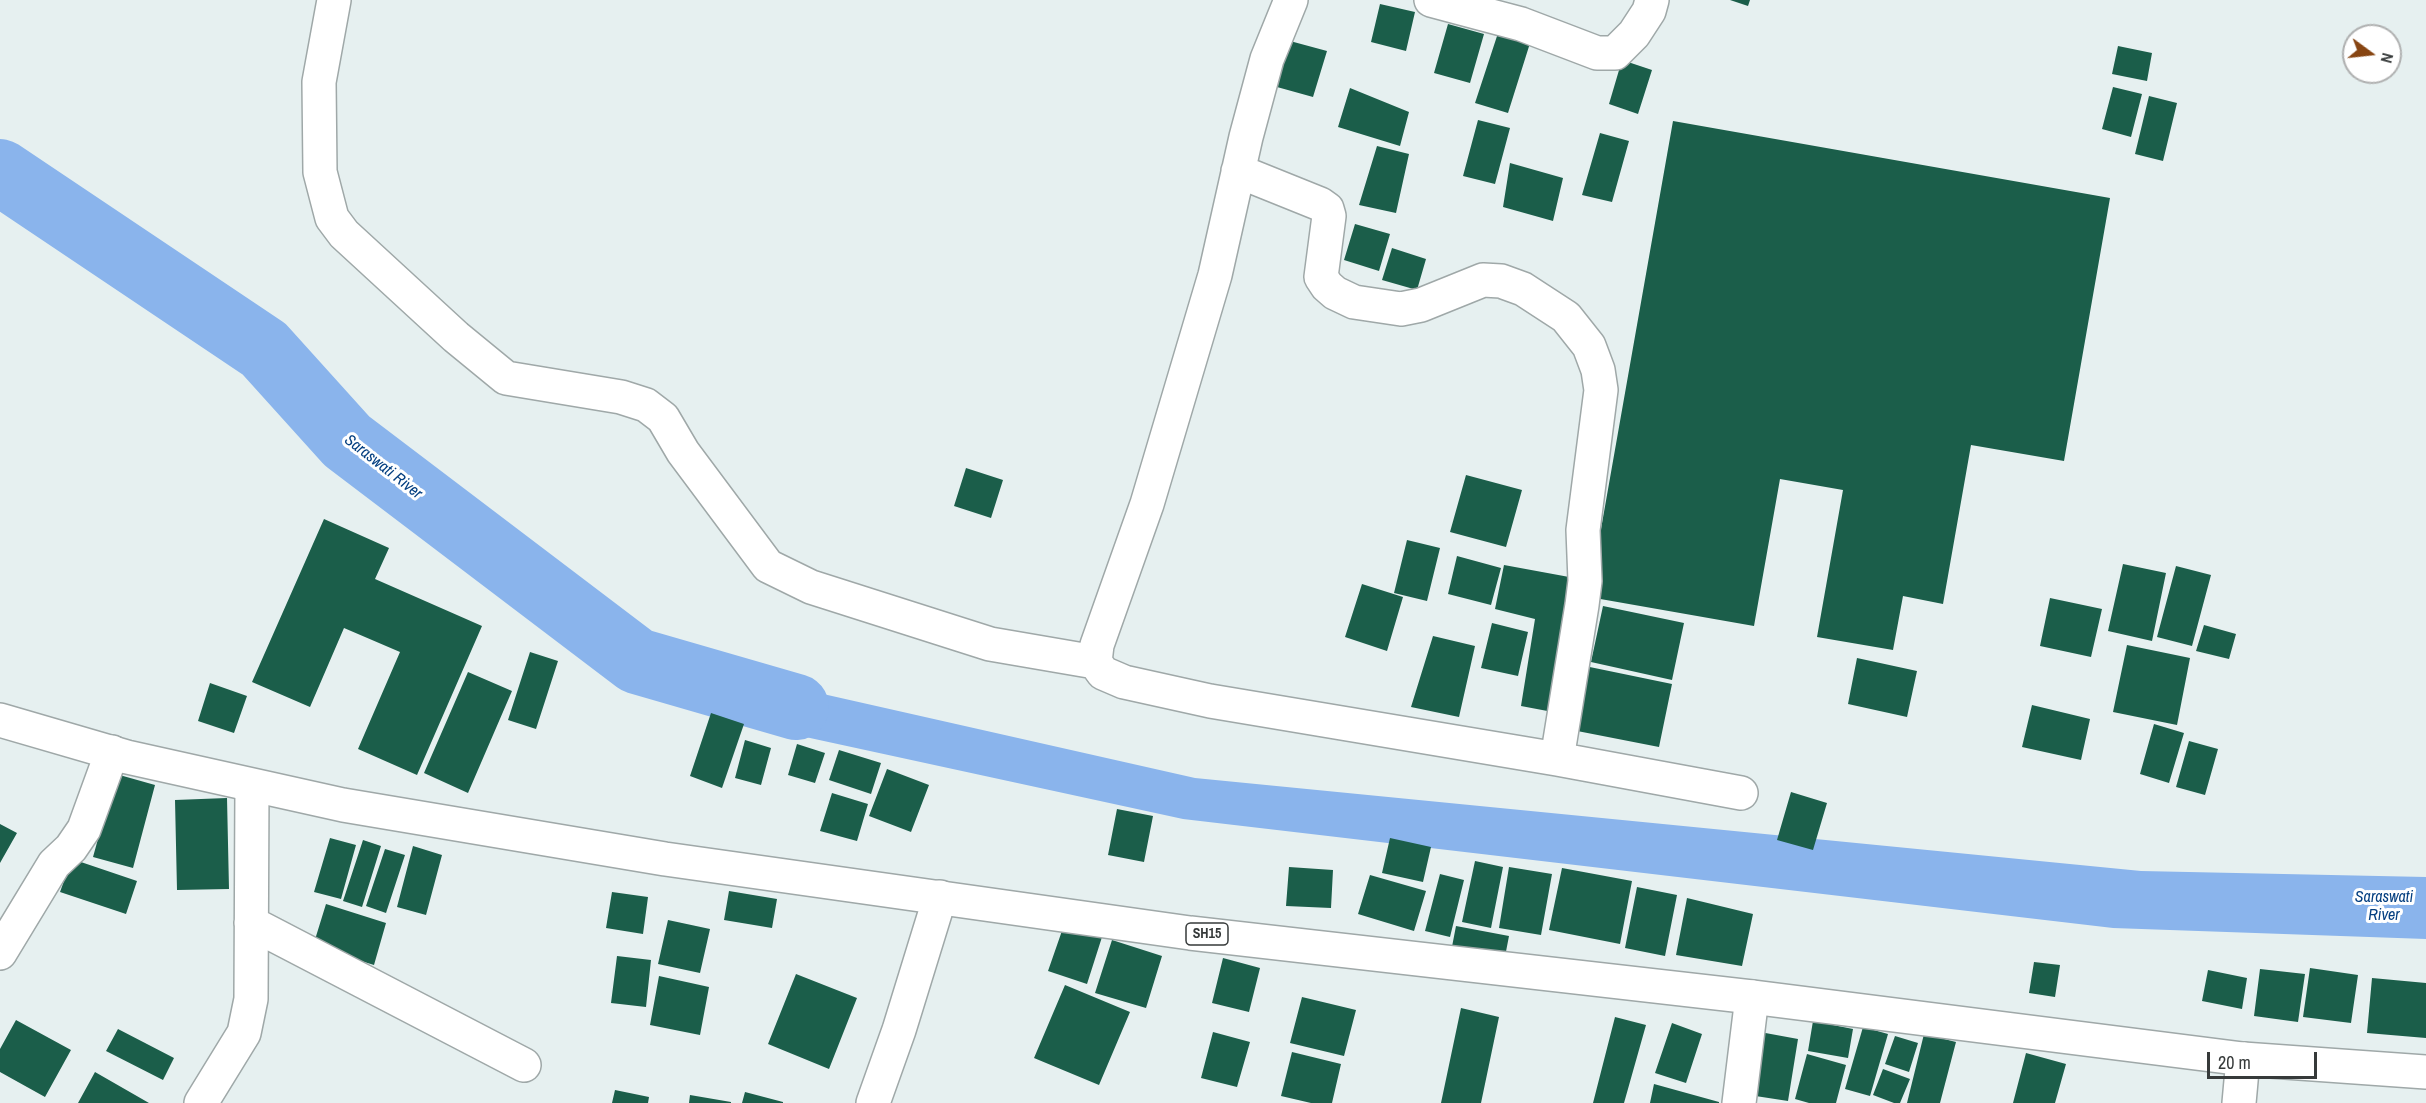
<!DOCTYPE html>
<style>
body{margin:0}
#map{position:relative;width:2426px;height:1103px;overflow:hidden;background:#e6f0f0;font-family:"Archivo Narrow",sans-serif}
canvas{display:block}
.north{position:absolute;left:2342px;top:24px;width:60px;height:60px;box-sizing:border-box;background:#fff;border:2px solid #afb0b0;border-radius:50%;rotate:105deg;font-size:16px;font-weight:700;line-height:24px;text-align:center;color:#363a3a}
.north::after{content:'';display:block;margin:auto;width:21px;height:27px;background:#874512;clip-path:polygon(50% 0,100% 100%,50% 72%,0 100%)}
.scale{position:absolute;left:2207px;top:1052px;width:110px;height:27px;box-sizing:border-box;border:3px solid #363a3a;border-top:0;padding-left:8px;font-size:18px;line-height:21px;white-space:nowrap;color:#363a3a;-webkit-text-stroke:4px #fff;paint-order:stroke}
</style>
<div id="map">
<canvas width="2426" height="1103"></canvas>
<div class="north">N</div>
<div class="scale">20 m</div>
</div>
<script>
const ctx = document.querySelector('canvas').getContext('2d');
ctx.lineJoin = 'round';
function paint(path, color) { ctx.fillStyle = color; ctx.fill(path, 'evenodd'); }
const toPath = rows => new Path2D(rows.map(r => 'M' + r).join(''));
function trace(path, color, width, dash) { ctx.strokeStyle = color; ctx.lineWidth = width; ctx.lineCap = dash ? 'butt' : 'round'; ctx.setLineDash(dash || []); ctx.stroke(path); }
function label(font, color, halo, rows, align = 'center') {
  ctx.font = font + ' "Archivo Narrow",sans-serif'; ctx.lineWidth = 6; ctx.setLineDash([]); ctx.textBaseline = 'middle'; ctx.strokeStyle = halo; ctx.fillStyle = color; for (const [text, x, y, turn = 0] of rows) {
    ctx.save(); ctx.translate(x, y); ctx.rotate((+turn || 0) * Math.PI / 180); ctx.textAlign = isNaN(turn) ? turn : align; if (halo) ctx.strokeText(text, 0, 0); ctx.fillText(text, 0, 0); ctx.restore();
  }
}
const water = toPath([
 [801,689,1195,778,2141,871,2426,877,2426,939,2113,928,1183,819,787,733]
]);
const river = toPath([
 [0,172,264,349,347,441,637,661,796,707]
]);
const building = toPath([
 [1730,0,1750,0,1748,6],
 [1380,4,1415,12,1406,51,1371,42],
 [1448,24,1484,34,1470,83,1434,73],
 [1499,30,1531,40,1508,113,1475,103],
 [1290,41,1327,51,1313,97,1277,87],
 [2118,46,2152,53,2147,81,2112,74],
 [1622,60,1652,70,1638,114,1609,104],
 [2113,87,2142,94,2131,137,2102,129],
 [1350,88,1409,112,1400,146,1338,127],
 [2149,96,2177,103,2163,161,2135,154],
 [1478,120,1510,128,1495,184,1463,176],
 [1673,121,2110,198,2064,461,1971,445,1943,604,1903,596,1893,650,1817,637,1843,490,1780,479,1754,626,1589,597],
 [1600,133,1629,141,1612,202,1582,195],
 [1377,146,1409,154,1396,213,1359,205],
 [1510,163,1563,178,1553,221,1503,207],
 [1355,224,1390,234,1379,271,1344,260],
 [1392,248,1426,259,1417,290,1382,280],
 [966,468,1003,480,991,518,954,506],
 [1466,475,1522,490,1506,547,1450,532],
 [324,519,389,548,375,579,482,626,417,775,358,749,400,652,344,628,310,707,252,682],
 [1407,540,1440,548,1427,601,1394,593],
 [1457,556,1501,568,1491,605,1448,594],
 [2123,564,2166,573,2152,641,2108,631],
 [1504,565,1580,579,1558,713,1521,706,1535,619,1495,609],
 [2176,566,2211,575,2192,646,2157,637],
 [1362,584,1403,597,1387,651,1345,637],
 [2050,598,2102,609,2091,657,2040,646],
 [1603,606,1684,623,1672,680,1591,662],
 [1492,623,1528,632,1518,676,1481,668],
 [2204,625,2236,634,2229,659,2196,651],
 [1433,636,1475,646,1459,717,1411,707],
 [2127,645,2190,658,2177,725,2113,712],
 [530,652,558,661,536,729,508,720],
 [1857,658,1917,671,1907,717,1848,704],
 [1580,665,1672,684,1659,747,1567,729],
 [468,672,512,691,468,793,424,773],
 [210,683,247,696,234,733,198,721],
 [2032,705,2090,719,2081,760,2022,747],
 [711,713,744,724,722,788,690,776],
 [2154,724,2184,733,2169,783,2140,774],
 [745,740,771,748,761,785,735,778],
 [2189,741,2218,749,2205,795,2176,787],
 [797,744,825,753,815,783,788,775],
 [839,750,881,763,871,794,829,780],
 [887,769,929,785,911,832,869,816],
 [116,774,155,785,133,868,93,857],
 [1791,792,1827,803,1813,850,1777,840],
 [832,793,868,804,857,841,820,831],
 [227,798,229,889,177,890,175,800],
 [1117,809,1153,816,1144,862,1108,855],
 [0,824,17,833,0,863],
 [330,838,356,845,341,899,314,892],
 [1390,838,1431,847,1423,882,1382,873],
 [363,840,381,846,362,907,343,901],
 [413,846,442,855,426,915,397,907],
 [385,849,405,855,386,913,366,906],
 [72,859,137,881,126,914,60,892],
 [1475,861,1503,867,1491,928,1462,922],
 [1289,867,1333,870,1331,908,1286,906],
 [1509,867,1552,874,1541,935,1499,928],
 [1562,868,1632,881,1620,944,1549,930],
 [1440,874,1464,880,1450,937,1425,931],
 [1370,875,1426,891,1414,931,1358,914],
 [1637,887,1677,895,1665,956,1625,948],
 [729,891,777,899,772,928,724,920],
 [612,892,648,897,643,934,606,928],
 [1687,898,1753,914,1742,966,1676,955],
 [326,904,386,923,374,965,313,946],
 [668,920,710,929,700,973,658,964],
 [1064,925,1102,937,1087,984,1048,971],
 [1456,926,1509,936,1503,967,1450,957],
 [1112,940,1162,956,1146,1008,1095,993],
 [617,956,651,960,646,1007,611,1003],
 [1223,958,1260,968,1249,1012,1212,1003],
 [2034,962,2060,965,2055,997,2029,993],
 [2310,968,2358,975,2351,1023,2303,1017],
 [2260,969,2305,974,2298,1022,2254,1016],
 [2208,970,2247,978,2242,1009,2202,1001],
 [796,974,857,998,829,1069,768,1044],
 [659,976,709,987,700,1035,650,1025],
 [2372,978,2426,983,2426,1038,2367,1033],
 [1065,985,1130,1012,1099,1085,1034,1058],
 [1302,997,1356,1010,1344,1056,1290,1043],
 [1461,1008,1499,1017,1481,1103,1441,1103],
 [1615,1017,1646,1025,1624,1103,1593,1103],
 [16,1020,71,1050,45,1097,0,1072,0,1049],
 [1813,1021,1853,1029,1848,1058,1808,1051],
 [1672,1023,1702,1034,1686,1083,1655,1073],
 [1863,1027,1888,1034,1870,1096,1845,1089],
 [118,1029,174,1058,163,1080,106,1051],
 [1213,1032,1250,1042,1237,1087,1201,1078],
 [1760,1032,1798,1039,1788,1101,1749,1095],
 [1924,1034,1956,1042,1940,1103,1907,1103],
 [1895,1036,1918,1043,1909,1072,1885,1064],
 [1292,1052,1341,1064,1332,1103,1311,1103,1281,1096],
 [2026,1053,2066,1064,2055,1103,2013,1103],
 [1807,1054,1846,1065,1836,1103,1809,1103,1795,1099],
 [1883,1069,1910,1079,1900,1103,1894,1103,1873,1095],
 [95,1072,149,1103,78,1103],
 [1654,1084,1719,1102,1719,1103,1650,1103],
 [615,1090,649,1097,648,1103,612,1103],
 [745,1092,783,1102,783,1103,742,1103],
 [690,1095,731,1102,731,1103,689,1103]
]);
const street = toPath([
 [334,0,319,82,320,172,332,218,344,234,456,337,506,378,621,397,646,405,663,418,683,452,768,566,811,587,990,644,1095,662],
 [1291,0,1267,59,1246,137,1215,275,1147,504,1097,645,1095,662,1103,673,1124,682,1210,701,1557,759,1741,793],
 [1431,0,1521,24,1597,53,1615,53,1634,34,1649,11,1652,0],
 [1238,171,1320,204,1327,209,1329,216,1321,277,1327,286,1335,293,1354,302,1401,309,1421,305,1483,280,1501,281,1523,289,1566,317,1589,346,1598,370,1601,390,1583,530,1585,581,1582,605,1557,759],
 [251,923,524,1065],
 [0,953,54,864,71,848,84,829,112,752],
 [201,1103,244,1033,251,999,252,786],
 [873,1103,899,1030,940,897],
 [1739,1103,1752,997],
 [2239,1103,2243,1059]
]);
const primary = toPath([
 [0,720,127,757,343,805,665,859,1190,933,1752,997,2243,1059,2426,1072]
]);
const shields = [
 [1207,934,42]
];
const shieldNames = [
 ["SH15",1207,934]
];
const waterNames = [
 ["Saraswati River",383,467,38],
 ["Saraswati",2384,898],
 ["River",2384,916]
];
paint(water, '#8ab4ec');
trace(river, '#8ab4ec', 66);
paint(building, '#1b5e4a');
trace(street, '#9fa8a8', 36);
trace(primary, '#9fa8a8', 36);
trace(street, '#fff', 33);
trace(primary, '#fff', 33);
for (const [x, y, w] of shields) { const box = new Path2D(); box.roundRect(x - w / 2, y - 11, w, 22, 4.5); ctx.fillStyle = '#fff'; ctx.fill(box); trace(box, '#363a3a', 1.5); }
label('bold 14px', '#363a3a', null, shieldNames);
label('italic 16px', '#043f80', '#fff', waterNames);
</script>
